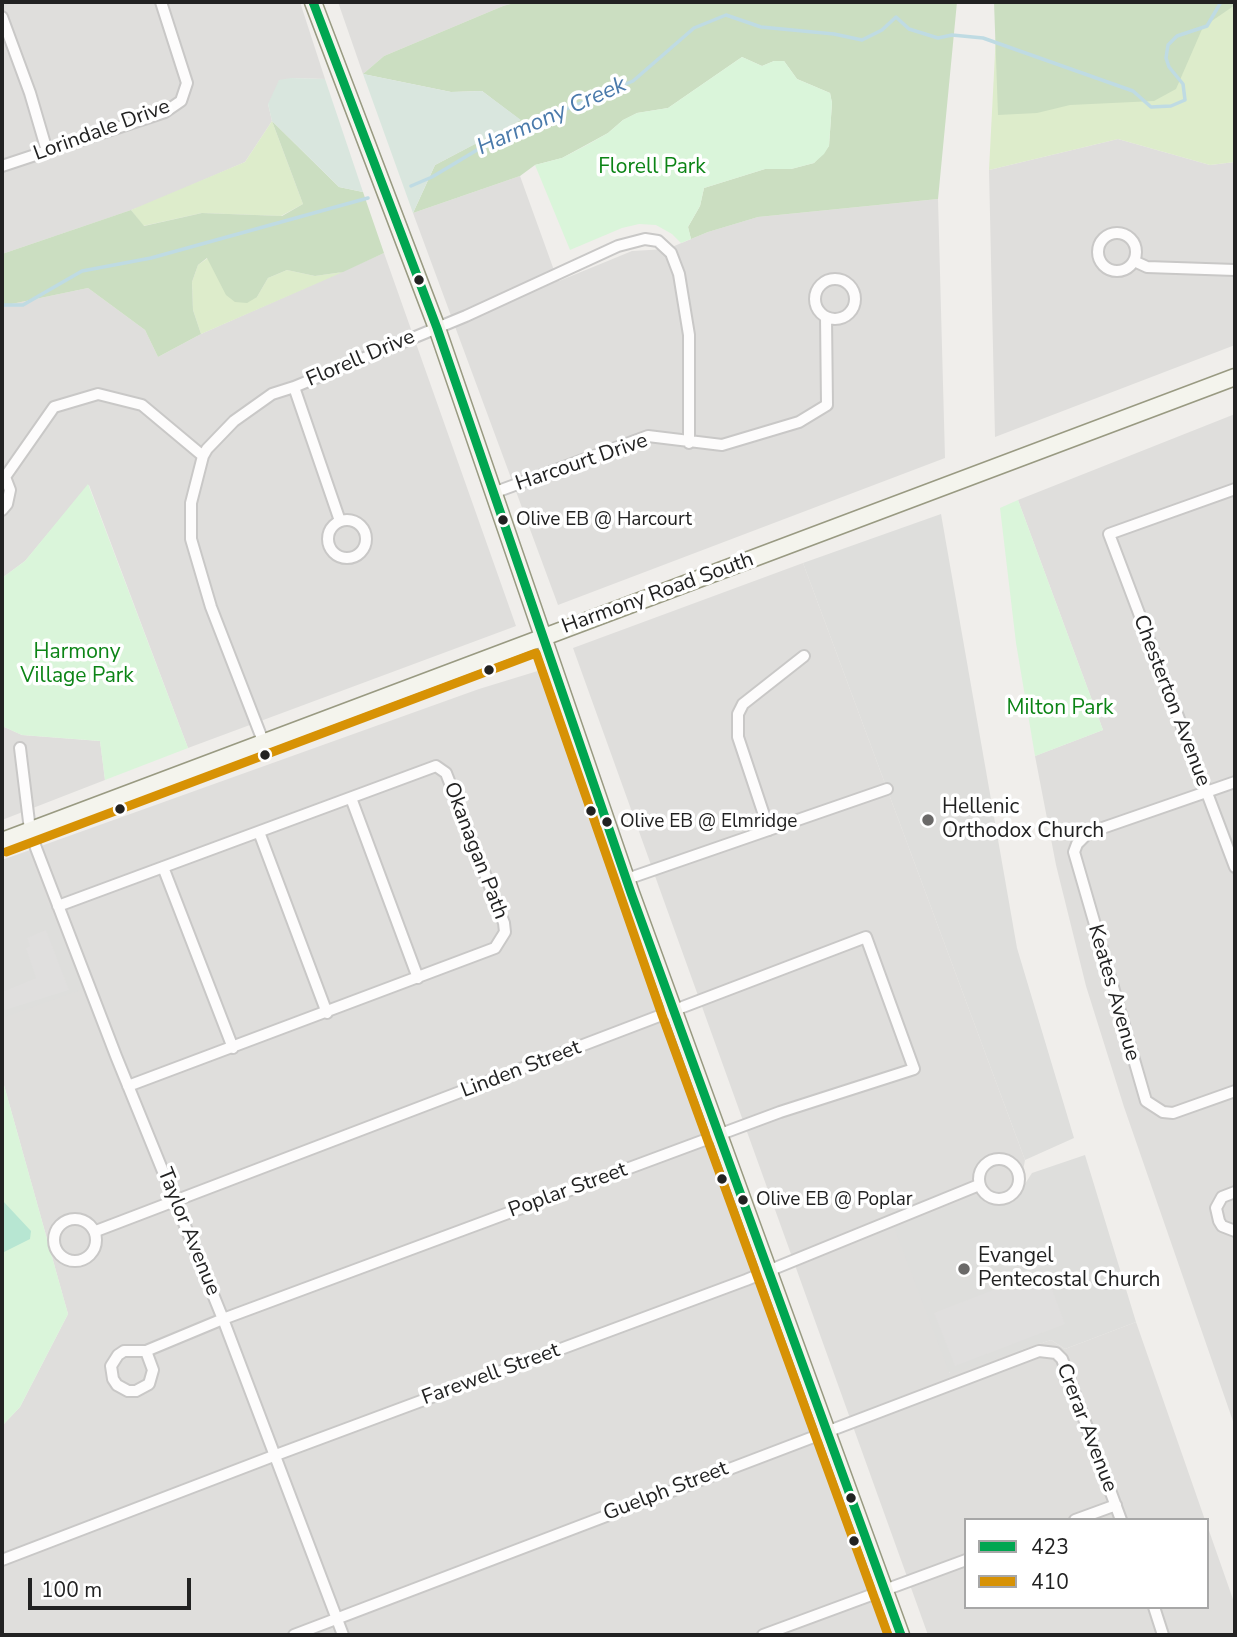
<!DOCTYPE html>
<style>
body{margin:0}
#map{position:relative;width:1237px;height:1637px;overflow:hidden;background:#f0eeeb;font-family:"Nunito Sans",sans-serif}
canvas{display:block}
.frame{position:absolute;inset:0;border:4px solid #222;pointer-events:none}
.legend{position:absolute;left:964px;top:1518px;width:245px;height:91px;box-sizing:border-box;background:#fff;border:2px solid #a7a7a7;margin:0;padding:9px 12px;list-style:none;font-size:21px;color:#222}
.legend li{display:flex;align-items:center;gap:14px;height:35px}
.legend b{width:35px;border:2px solid #a7a7a7}
.scale{position:absolute;left:28px;top:1578px;width:163px;height:32px;box-sizing:border-box;border:4px solid #222;border-top:0;padding-left:9px;font-size:21px;line-height:24px;white-space:nowrap;color:#222;-webkit-text-stroke:5px #fff;paint-order:stroke}
</style>
<div id="map">
<canvas width="1237" height="1637"></canvas>
<div class="frame"></div>
<ul class="legend">
<li><b style="height:9px;background:#00a651"></b>423</li>
<li><b style="height:9px;background:#d79205"></b>410</li>
</ul>
<div class="scale">100 m</div>
</div>
<script>
const ctx = document.querySelector('canvas').getContext('2d');
ctx.lineJoin = 'round';
function paint(path, color) { ctx.fillStyle = color; ctx.fill(path, 'evenodd'); }
const toPath = rows => new Path2D(rows.map(r => 'M' + r).join(''));
function trace(path, color, width, dash) { ctx.strokeStyle = color; ctx.lineWidth = width; ctx.lineCap = dash ? 'butt' : 'round'; ctx.setLineDash(dash || []); ctx.stroke(path); }
function label(font, color, halo, rows, align = 'center') {
  ctx.font = font + ' "Nunito Sans",sans-serif'; ctx.lineWidth = 7; ctx.setLineDash([]); ctx.textBaseline = 'middle'; ctx.strokeStyle = halo; ctx.fillStyle = color; for (const [text, x, y, turn = 0] of rows) {
    ctx.save(); ctx.translate(x, y); ctx.rotate((+turn || 0) * Math.PI / 180); ctx.textAlign = isNaN(turn) ? turn : align; if (halo) ctx.strokeText(text, 0, 0); ctx.fillText(text, 0, 0); ctx.restore();
  }
}
const residential = toPath([
 [2,2,300,2,325,79,291,78,268,104,272,121,245,162,146,205,2,254],
 [338,2,518,2,503,6,384,56,363,74],
 [1118,139,1210,165,1235,162,1235,345,995,437,989,170],
 [520,176,555,273,559,281,632,251,667,249,708,232,758,217,938,199,945,458,558,605,413,213],
 [384,253,516,626,188,748,89,485,25,561,2,578,2,306,88,288,145,330,158,357,201,334],
 [1235,414,1235,1427,1124,1107,1086,986,1056,865,1035,756,1103,730,1018,500],
 [803,563,1025,1160,1019,1193,1002,1203,980,1195,949,1373,1051,1340,1065,1349,1136,1322,1205,1520,966,1520,966,1607,1207,1607,1207,1525,1235,1605,1235,1635,928,1635,573,648],
 [541,670,888,1635,2,1635,2,1426,20,1407,68,1314,2,1078,2,860,479,689],
 [2,726,22,735,100,741,105,780,2,820]
]);
const religious = toPath([
 [941,514,1017,948,1074,1138,1025,1160,803,563],
 [27,852,83,989,2,1018,2,860],
 [1085,1155,1136,1322,1065,1349,1051,1340,950,1374,894,1227,980,1195,1002,1203,1019,1193,1032,1173]
]);
const grass = toPath([
 [1235,2,1235,162,1210,165,1118,139,989,170,996,34],
 [272,121,303,204,281,216,202,213,143,226,131,210,245,162],
 [208,258,257,297,268,278,287,270,315,276,343,272,201,334,193,310,192,282,198,265]
]);
const forest = toPath([
 [518,2,957,2,938,199,758,217,708,232,691,239,688,227,700,206,704,188,765,169,791,169,814,163,829,146,832,103,830,93,797,79,784,61,774,61,762,66,742,57,668,108,637,113,623,120,608,133,562,158,535,165,520,176,413,213,435,165,520,120,482,91,451,92,363,74,384,56,503,6],
 [994,2,1235,2,1235,5,1203,27,1176,89,1154,101,1070,105,1037,113,998,115],
 [272,121,339,187,363,192,384,253,343,272,315,276,287,270,268,278,257,297,247,303,235,302,226,295,207,258,198,265,192,282,193,310,201,334,158,357,145,330,88,288,2,306,2,254,131,210,144,226,202,213,282,216,303,204]
]);
const wetland = toPath([
 [363,74,451,92,482,91,521,120,435,165,413,213],
 [291,78,325,79,363,192,339,187,272,121,268,104,279,80]
]);
const park = toPath([
 [742,57,762,66,774,61,784,61,797,79,830,93,832,103,829,146,824,154,814,163,791,169,765,169,704,188,700,206,688,227,691,239,681,243,672,234,656,225,639,224,622,228,570,250,535,165,562,158,585,146,608,133,623,120,637,113,668,108],
 [88,484,188,748,105,780,100,741,22,735,2,726,2,578,25,561],
 [1018,500,1103,730,1035,756,1016,643,1000,508],
 [2,1078,68,1314,20,1407,2,1426]
]);
const pitch = toPath([
 [2,1200,31,1231,30,1239,2,1253]
]);
const parking = toPath([
 [46,930,69,990,5,1010,2,992,36,978,26,948,30,946,27,938],
 [1045,1270,1065,1324,955,1366,934,1313]
]);
const stream = toPath([
 [411,186,432,177,497,138,633,81,694,28,726,15,761,27,834,34,862,40,882,30,896,17,909,29,938,38,952,35,983,38,1133,91,1151,107,1171,106,1185,100,1183,84,1169,67,1166,58,1168,45,1177,36,1207,26,1221,2],
 [2,305,23,305,82,271,151,258,368,198]
]);
const street = toPath([
 [2,17,30,93,47,151],
 [2,166,165,112,181,101,187,83,161,2],
 '1098 252a19 19 0 1 1 38 0a19 19 0 1 1-38 0Z',
 [1134,261,1147,267,1235,270],
 '815 299a20 20 0 1 1 40 0a20 20 0 1 1-40 0Z',
 [294,387,340,521],
 [2,476,5,477,10,490,7,504,2,510],
 [5,477,54,407,98,394,142,405,203,456],
 [1235,489,1109,534,1235,867],
 [493,493,648,436,722,445,799,422,827,405,826,317],
 '328 539a19 19 0 1 1 38 0a19 19 0 1 1-38 0Z',
 [263,741,211,607,191,539,191,503,203,456,207,449,234,421,272,394,294,387,466,316,618,246,645,239,658,241,671,253,679,274,689,335,689,443],
 [20,748,30,830,36,848,116,1056,223,1319,343,1635],
 [1235,782,1088,833,1077,844,1074,852,1146,1101,1163,1112,1173,1113,1235,1091],
 [351,798,418,978],
 [769,830,738,737,738,714,743,704,804,656],
 [259,832,327,1013],
 [163,867,233,1048],
 [627,879,887,789],
 [58,906,436,766,446,773,504,923,505,932,495,948,128,1086],
 '979 1179a20 20 0 1 1 40 0a20 20 0 1 1-40 0Z',
 [1235,1192,1222,1197,1216,1208,1219,1221,1222,1226,1235,1231],
 '54 1240a21 21 0 1 1 42 0a21 21 0 1 1-42 0Z',
 [96,1231,866,937,914,1069,780,1112,223,1319,146,1351,124,1351,118,1355,111,1366,113,1379,117,1385,128,1391,136,1391,149,1384,153,1370,146,1351],
 [1075,1520,1116,1505],
 [2,1560,276,1455,746,1280,979,1185],
 [1154,1607,1163,1635],
 [294,1635,1039,1351,1056,1353,1062,1359,1121,1520],
 [763,1635,966,1560]
]);
const secondary = toPath([
 [313,2,437,328,631,893,901,1635],
 [2,841,1235,377]
]);
const bus1 = toPath([
 [313,2,437,328,631,893,901,1635]
]);
const bus2 = toPath([
 [6,852,536,653,662,1015,888,1635]
]);
const markers = [
 [419,280,6,"#222"],
 [503,520,6,"#222"],
 [489,670,6,"#222"],
 [265,755,6,"#222"],
 [120,809,6,"#222"],
 [591,811,6,"#222"],
 [928,820,7,"#6a6968"],
 [607,822,6,"#222"],
 [722,1179,6,"#222"],
 [743,1200,6,"#222"],
 [964,1269,7,"#6a6968"],
 [851,1498,6,"#222"],
 [854,1541,6,"#222"]
];
const busNames = [
 ["Olive EB @ Harcourt",516,520],
 ["Olive EB @ Elmridge",620,822],
 ["Olive EB @ Poplar",756,1200]
];
const streetNames = [
 ["Lorindale Drive",102,131,-20],
 ["Florell Drive",361,359,-23],
 ["Harcourt Drive",582,463,-19],
 ["Harmony Road South",658,594,-20],
 ["Chesterton Avenue",1171,701,69],
 ["Okanagan Path",475,851,69],
 ["Keates Avenue",1113,993,74],
 ["Linden Street",521,1070,-21],
 ["Poplar Street",568,1191,-20],
 ["Taylor Avenue",188,1232,68],
 ["Farewell Street",491,1375,-20],
 ["Crerar Avenue",1086,1428,69],
 ["Guelph Street",666,1492,-21]
];
const parkNames = [
 ["Florell Park",652,168],
 ["Harmony",77,653],
 ["Village Park",77,677],
 ["Milton Park",1060,709]
];
const poiNames = [
 ["Hellenic",942,808],
 ["Orthodox Church",942,832],
 ["Evangel",978,1257],
 ["Pentecostal Church",978,1281]
];
const waterNames = [
 ["Harmony Creek",552,117,-24]
];
paint(residential, '#dfdedc');
paint(religious, '#dededc');
paint(grass, '#ddeccb');
paint(forest, '#cbdec1');
paint(wetland, '#d9e6de');
paint(park, '#daf5da');
paint(pitch, '#b7e6d2');
paint(parking, '#e0dfde');
trace(stream, '#bfdbe3', 3.5);
trace(street, '#c9c8c7', 14);
trace(secondary, '#999a82', 19);
trace(street, '#fdfcfc', 10);
trace(secondary, '#f4f4ed', 16);
trace(bus1, '#00a651', 9);
trace(bus2, '#d79205', 9);
for (const [x, y, r, color] of markers) { const dot = new Path2D(); dot.arc(x, y, r, 0, 2 * Math.PI); ctx.fillStyle = color; ctx.fill(dot); trace(dot, '#fff', 2.5); }
label('19px', '#222', '#fff', busNames, 'left');
label('21px', '#222', '#fff', streetNames);
label('21px', '#0c8416', '#fff', parkNames);
label('21px', '#222', '#fff', poiNames, 'left');
label('italic 23px', '#4a7aab', '#fff', waterNames);
</script>
